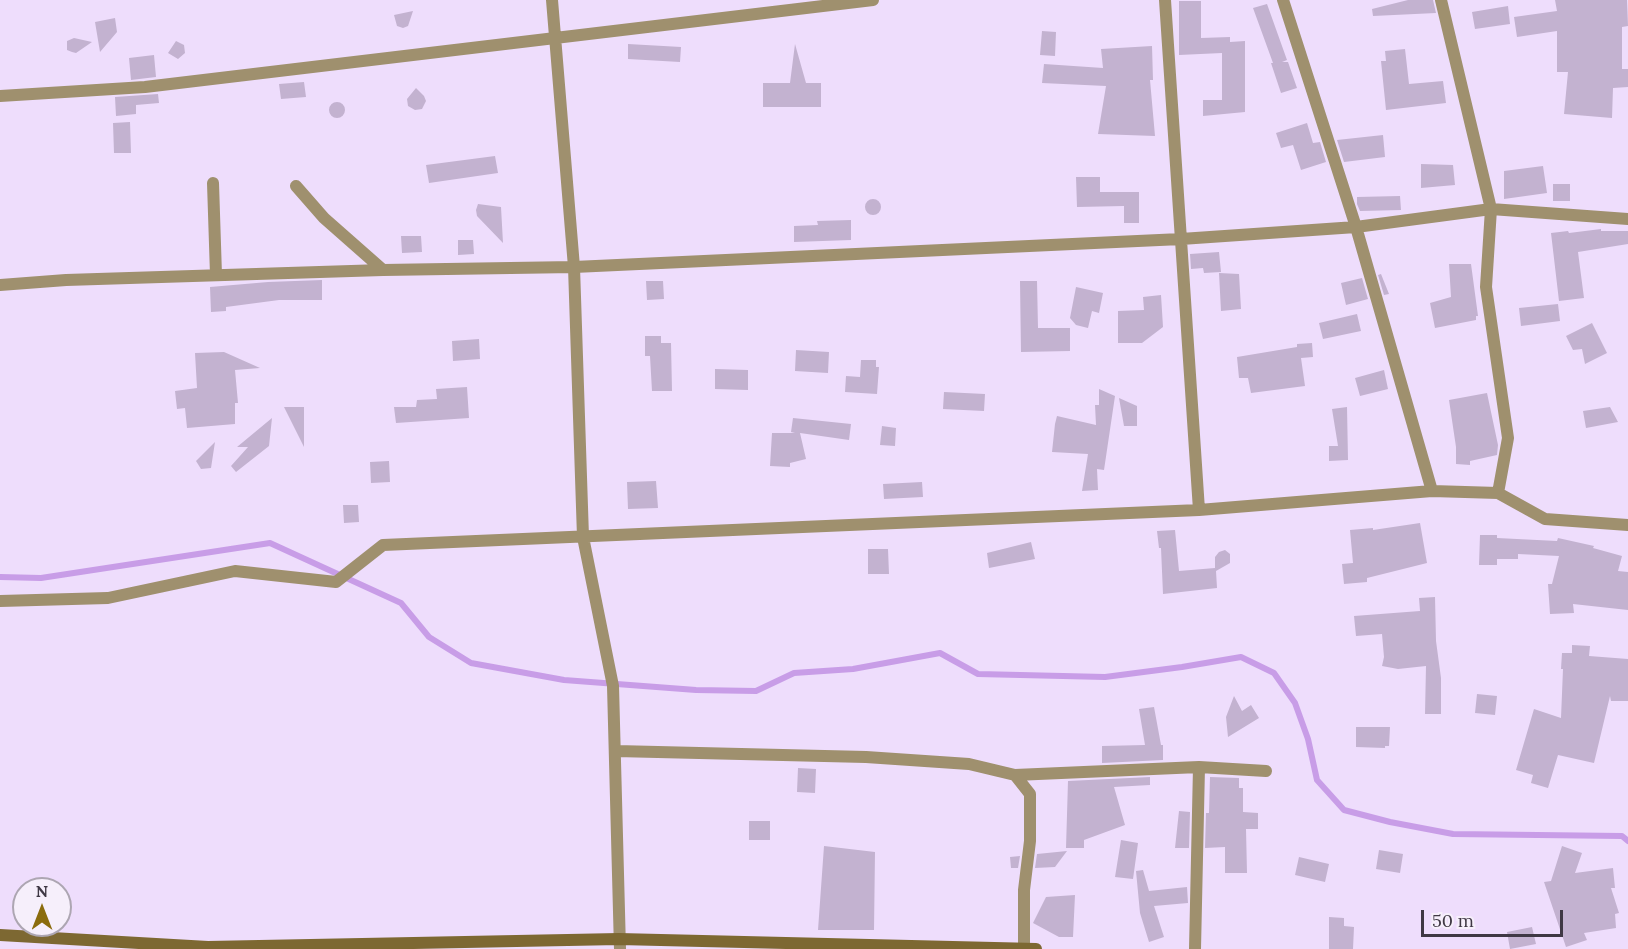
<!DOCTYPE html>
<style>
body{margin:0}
#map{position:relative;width:1628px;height:949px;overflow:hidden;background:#eeddfc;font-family:Lora,serif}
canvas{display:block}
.north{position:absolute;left:12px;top:877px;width:60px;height:60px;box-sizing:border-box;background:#f6effb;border:2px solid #ada6b2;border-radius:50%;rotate:0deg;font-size:16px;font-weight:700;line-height:24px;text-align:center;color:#3f3844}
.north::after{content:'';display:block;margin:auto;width:21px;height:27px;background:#8b6c0d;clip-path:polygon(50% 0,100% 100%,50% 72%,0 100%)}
.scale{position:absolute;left:1421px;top:910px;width:142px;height:27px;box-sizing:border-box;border:3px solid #3f3844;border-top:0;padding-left:8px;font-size:18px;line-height:21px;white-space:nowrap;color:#3f3844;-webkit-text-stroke:4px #f6effb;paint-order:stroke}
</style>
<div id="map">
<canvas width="1628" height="949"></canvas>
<div class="north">N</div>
<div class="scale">50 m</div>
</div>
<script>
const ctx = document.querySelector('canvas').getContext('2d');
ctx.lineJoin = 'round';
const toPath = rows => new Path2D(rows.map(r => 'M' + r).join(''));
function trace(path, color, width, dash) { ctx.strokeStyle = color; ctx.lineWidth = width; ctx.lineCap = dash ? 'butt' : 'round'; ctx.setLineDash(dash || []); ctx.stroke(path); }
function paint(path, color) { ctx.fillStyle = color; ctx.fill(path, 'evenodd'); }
const stream = toPath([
 [0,577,41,578,270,543,401,603,429,637,471,663,564,680,696,690,756,691,794,673,853,669,940,653,978,674,1105,677,1182,667,1241,657,1274,673,1295,703,1308,739,1317,780,1344,810,1390,822,1453,834,1622,836,1628,841]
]);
const building = toPath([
 [1408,0,1433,0,1436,13,1373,16,1372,9],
 [1555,0,1627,0,1628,26,1622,27,1622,69,1628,69,1628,87,1613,88,1612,118,1564,114,1568,72,1557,72,1557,31,1517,37,1514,17,1557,11],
 [1179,1,1201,1,1201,38,1230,37,1230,42,1245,41,1245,112,1203,116,1203,100,1222,100,1222,53,1179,55],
 [1267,4,1287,60,1282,62,1288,62,1297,88,1281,93,1271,63,1273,63,1253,8],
 [1508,6,1510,24,1475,29,1472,12],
 [413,11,408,26,403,28,397,26,394,15],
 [115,18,117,32,100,52,95,22],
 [1042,31,1056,32,1055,56,1040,55],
 [74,38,92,42,76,53,72,52,67,50,67,41],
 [176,41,184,45,185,53,178,59,168,53],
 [628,44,681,47,680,62,628,59],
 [795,44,806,83,821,83,821,107,763,107,763,83,790,83],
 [1152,46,1153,80,1150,80,1155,136,1098,134,1106,86,1042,83,1044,64,1103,68,1101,49],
 [1405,49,1409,84,1443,81,1446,103,1386,110,1381,61,1386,61,1385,51],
 [154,55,156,77,131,80,129,58],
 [304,82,306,97,281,99,279,84],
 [416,88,424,96,426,101,422,109,415,110,408,106,407,99],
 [158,94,159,103,136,105,136,114,116,116,115,97],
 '329 110a8 8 0 1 1 16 0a8 8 0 1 1-16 0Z',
 [130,122,131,153,114,153,113,123],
 [1307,123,1313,143,1320,142,1326,162,1301,170,1293,145,1281,148,1276,133],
 [1383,135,1385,157,1344,162,1337,140],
 [495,156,498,173,429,183,426,165],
 [1421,164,1453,165,1455,185,1421,188],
 [1543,166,1547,193,1504,199,1504,171],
 [1076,177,1100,177,1100,192,1139,192,1139,223,1124,223,1124,206,1077,207],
 [1553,184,1570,184,1570,201,1553,201],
 [1400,196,1401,210,1360,211,1357,204,1357,197],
 '865 207a8 8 0 1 1 16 0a8 8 0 1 1-16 0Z',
 [478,204,501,207,503,243,477,216,476,210],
 [851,220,851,240,794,242,794,226,818,225,817,221],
 [1601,229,1601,231,1628,231,1628,244,1578,252,1584,298,1559,301,1551,233,1568,231,1569,233],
 [401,236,421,236,422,252,402,253],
 [458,240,473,240,474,254,458,255],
 [1219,252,1221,272,1204,273,1203,268,1191,269,1190,254],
 [1449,264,1471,264,1478,316,1476,316,1476,320,1435,328,1430,303,1451,297],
 [1219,273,1239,274,1241,309,1221,311],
 [1381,274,1389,294,1384,295,1378,275],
 [1362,278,1368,299,1346,305,1341,283],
 [322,280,322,300,279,300,226,307,226,311,211,312,210,287,268,282],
 [646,281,663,281,664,299,647,300],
 [1020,281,1037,281,1038,328,1070,328,1070,351,1021,352],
 [1076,287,1103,293,1099,313,1092,311,1088,328,1076,325,1070,318],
 [1161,295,1163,327,1142,343,1118,343,1118,311,1144,310,1143,297],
 [1558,304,1560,321,1521,326,1519,308],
 [1357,314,1361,331,1323,339,1319,323],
 [1592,323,1607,353,1585,364,1582,349,1573,350,1566,336],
 [645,336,661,336,661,343,671,343,672,391,652,391,650,356,645,356],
 [479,339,480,359,453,361,452,341],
 [1312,343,1313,357,1301,358,1305,386,1251,393,1248,378,1239,378,1237,357,1297,347,1297,344],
 [796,350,829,352,828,373,795,371],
 [224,352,260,368,235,370,238,403,235,403,235,424,187,428,185,408,177,409,175,391,197,388,195,353],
 [861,360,876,360,876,367,879,367,877,394,845,392,846,376,860,377],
 [715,369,748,370,748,390,715,389],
 [1384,370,1388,389,1360,396,1355,378],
 [467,387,469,418,396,423,394,407,416,407,417,400,437,399,436,389],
 [1099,389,1115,396,1104,470,1097,469,1098,490,1082,491,1088,454,1052,452,1055,424,1057,416,1096,425,1095,405,1099,405],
 [944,392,985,394,984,411,943,409],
 [1487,393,1498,445,1497,455,1470,461,1470,465,1456,464,1456,447,1449,400],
 [1119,398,1137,406,1137,426,1124,426],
 [284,407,304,407,304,447],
 [1347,407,1348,460,1329,461,1329,446,1338,446,1332,409],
 [1610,407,1618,422,1586,428,1583,411],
 [272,418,269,446,236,472,231,466,248,447,237,447],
 [793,418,851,424,849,440,800,433,806,459,790,463,790,467,770,466,772,433,795,433,791,432],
 [882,426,896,428,895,446,880,445],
 [215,442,211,468,201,469,196,461],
 [389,461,390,482,371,483,370,462],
 [656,481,658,508,628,509,627,482],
 [922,482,923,497,884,499,883,484],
 [343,505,358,505,359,522,344,523],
 [1420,523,1427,563,1367,578,1367,582,1344,584,1342,564,1353,563,1350,530,1373,528,1373,530],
 [1175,530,1179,571,1215,568,1215,557,1219,552,1225,550,1230,554,1230,563,1216,571,1217,588,1163,594,1161,548,1159,548,1157,531],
 [1480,535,1497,535,1497,538,1557,541,1558,538,1594,546,1593,548,1622,556,1618,571,1628,572,1628,610,1573,604,1574,613,1550,614,1548,584,1552,584,1559,556,1518,554,1518,559,1497,559,1497,565,1479,565],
 [1031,542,1035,559,989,568,987,553],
 [868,549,888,549,889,574,868,574],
 [1435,597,1436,641,1441,678,1441,714,1425,714,1426,666,1398,669,1382,666,1384,657,1382,634,1356,636,1354,616,1420,611,1419,598],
 [1572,645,1590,646,1589,656,1628,659,1628,701,1611,701,1610,696,1594,763,1558,755,1548,788,1531,783,1533,775,1516,770,1534,709,1561,718,1563,669,1561,669,1562,653,1572,653],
 [1477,694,1497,696,1495,715,1475,713],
 [1234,696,1242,711,1251,705,1259,718,1228,737,1226,717],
 [1154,707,1161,745,1163,745,1163,760,1102,763,1102,746,1145,745,1139,709],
 [1356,727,1390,727,1389,746,1385,746,1385,748,1356,747],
 [798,768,816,769,815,793,797,792],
 [1150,777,1150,785,1114,787,1125,825,1084,840,1084,848,1066,848,1068,781],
 [1210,777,1239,778,1239,788,1243,788,1243,812,1258,813,1258,829,1246,829,1247,873,1225,873,1225,847,1205,848,1206,813,1209,813],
 [1179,811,1190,812,1189,848,1175,848],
 [749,821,770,821,770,840,749,840],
 [1121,840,1138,843,1133,879,1115,877],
 [824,846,875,852,874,930,818,930],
 [1562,846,1582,853,1575,873,1613,868,1615,888,1611,888,1619,913,1615,914,1616,928,1584,933,1587,940,1566,947,1544,882,1551,881],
 [1379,850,1403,854,1400,873,1376,869],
 [1067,851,1055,867,1035,868,1037,854],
 [1020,856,1018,868,1011,868,1010,857],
 [1299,857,1329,864,1325,882,1295,875],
 [1143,870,1149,891,1187,887,1188,903,1154,906,1164,937,1149,942,1140,913,1136,871],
 [1075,895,1073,937,1059,937,1033,923,1046,897],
 [1329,917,1344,918,1344,926,1354,927,1353,949,1329,949],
 [1532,927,1536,944,1510,949,1507,932]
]);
const street = toPath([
 [552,0,574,267,583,537,613,686,620,949],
 [1165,0,1199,510],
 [1283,0,1356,227,1432,491],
 [1441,0,1491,209,1486,287,1508,438,1498,493],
 [0,96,145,87,873,0],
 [213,183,216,275],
 [296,186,324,218,383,270],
 [0,285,66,280,383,270,574,267,1181,239,1356,227,1491,209,1628,219],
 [0,601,108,598,235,571,336,582,383,545,1199,510,1432,491,1498,493,1545,519,1628,525],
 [616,751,866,757,969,764,1015,775,1199,767,1266,771],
 [1015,775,1030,794,1030,841,1024,890,1024,949],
 [1195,949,1199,767]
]);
const secondary = toPath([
 [0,935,208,947,619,939,1036,949]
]);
trace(stream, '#c89de7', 6);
paint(building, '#c3b2d0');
trace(street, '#9f906e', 12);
trace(secondary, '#7d6832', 12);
</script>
